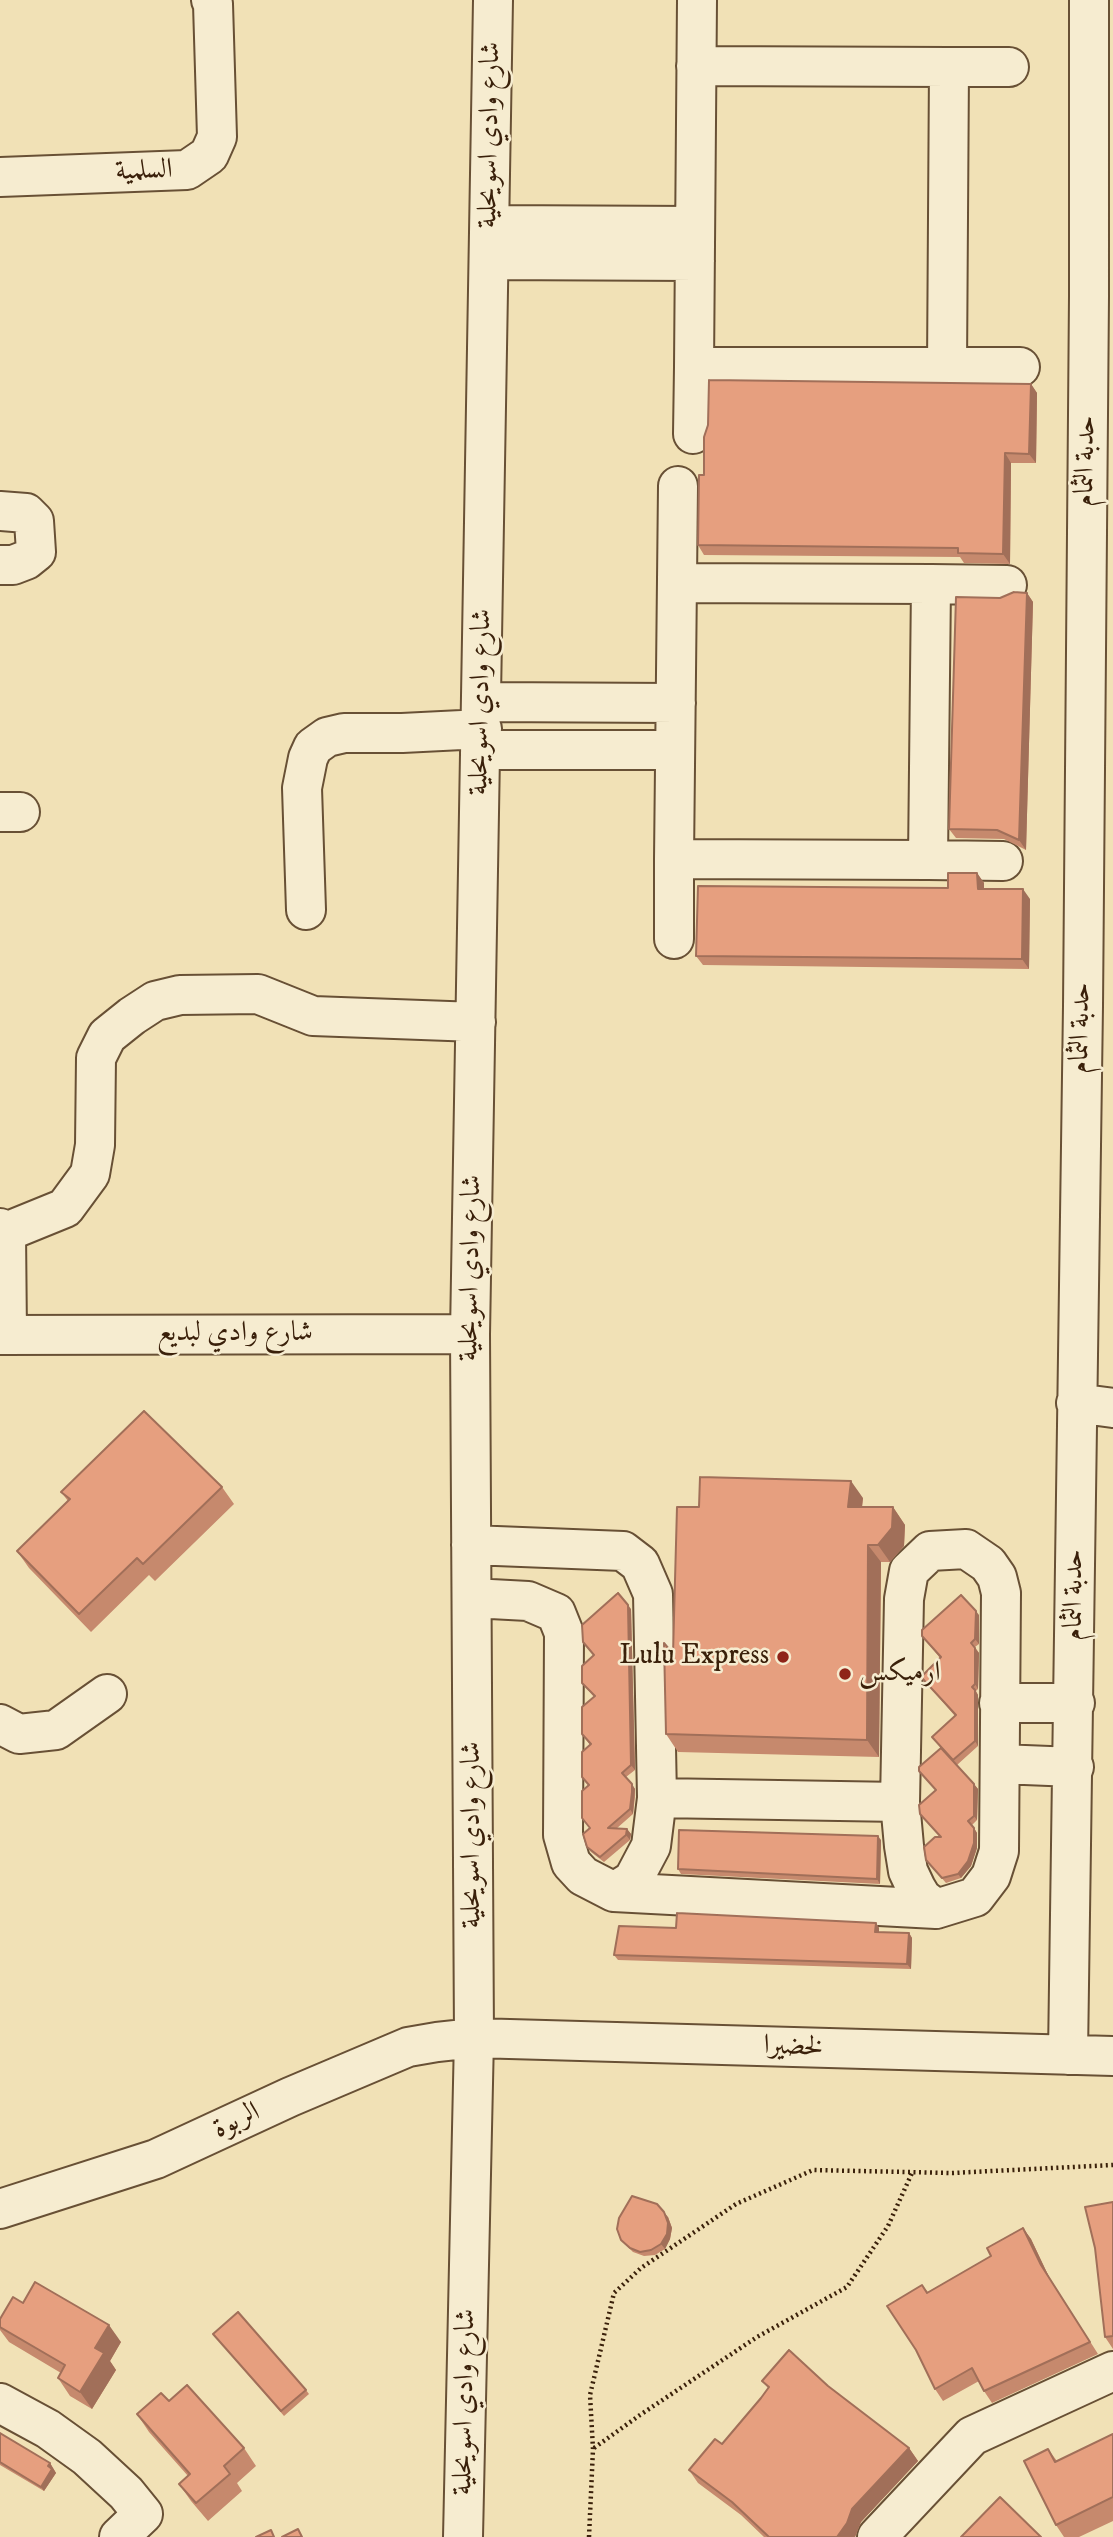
<!DOCTYPE html>
<meta charset="utf-8">
<style>
body{margin:0}
canvas{display:block;background:#f1e1b6}
</style>
<canvas width="1113" height="2537"></canvas>
<script>
const ctx = document.querySelector('canvas').getContext('2d');
ctx.lineJoin = 'round';
const toPath = rows => new Path2D(rows.map(r => 'M' + r).join(''));
function trace(path, color, width, dash) { ctx.strokeStyle = color; ctx.lineWidth = width; ctx.lineCap = dash ? 'butt' : 'round'; ctx.setLineDash(dash || []); ctx.stroke(path); }
function paint(path, color) { ctx.fillStyle = color; ctx.fill(path, 'evenodd'); }
function label(font, color, halo, rows, align = 'center') {
  ctx.font = font + ' "IM FELL DW Pica",Amiri,serif'; ctx.lineWidth = 5; ctx.setLineDash([]); ctx.textBaseline = 'middle'; ctx.strokeStyle = halo; ctx.fillStyle = color; for (const [text, x, y, turn = 0] of rows) {
    ctx.save(); ctx.translate(x, y); ctx.rotate((+turn || 0) * Math.PI / 180); ctx.textAlign = isNaN(turn) ? turn : align; if (halo) ctx.strokeText(text, 0, 0); ctx.fillText(text, 0, 0); ctx.restore();
  }
}
const path = toPath([
 [594,2448,640,2415,757,2337,847,2287,888,2226,912,2173],
 [589,2537,593,2449,590,2395,614,2293,641,2268,736,2204,813,2170,952,2173,1113,2165]
]);
const minor = toPath([
 [696,66,949,67,947,367,694,367,697,0],
 [949,67,1009,67],
 [0,177,187,170,209,155,217,137,213,4,211,0],
 [490,225,695,226],
 [490,260,695,261],
 [947,367,1020,367],
 [693,434,694,367],
 [0,511,26,513,34,521,36,552,26,560,13,565,0,565],
 [677,583,931,584,928,860,674,859,678,486],
 [931,584,1007,585],
 [483,702,676,703],
 [482,750,675,750],
 [0,812,20,812],
 [928,860,1003,861],
 [306,910,302,788,308,758,313,747,327,737,344,733,402,733,482,729],
 [674,939,674,859],
 [0,1228,6,1232,65,1208,90,1174,95,1145,96,1058,107,1036,132,1016,155,1001,180,995,258,994,313,1016,476,1022],
 [6,1232,7,1335],
 [0,1335,470,1334],
 [1076,1403,1113,1408],
 [471,1545,623,1551,640,1564,653,1594,657,1798,651,1846,633,1880,614,1892],
 [472,1598,528,1601,556,1613,564,1633,563,1835,571,1863,583,1876,614,1892,936,1909,975,1897,991,1876,999,1851,1001,1593,997,1577,988,1564,966,1549,930,1551,909,1571,904,1599,900,1802,904,1846,908,1871,916,1888,922,1898,936,1909],
 [999,1703,1075,1703],
 [0,1724,19,1734,56,1730,107,1694],
 [1000,1764,1074,1767],
 [657,1798,900,1802],
 [1068,2055,1083,1006,1089,296,1089,0],
 [0,2209,156,2159,290,2097,408,2047,437,2042,474,2038,1113,2056],
 [0,2403,48,2429,87,2457,126,2493,143,2514,119,2537],
 [463,2537,474,2038,470,1334,493,0],
 [877,2537,972,2436,1113,2371]
]);
const wall = toPath([
 [1031,384,1037,393,1036,463,1011,463,1010,564,964,563,960,557,704,555,698,545,704,475],
 [1027,593,1033,602,1026,850,1004,839,956,838,949,829,1000,598],
 [977,873,984,883,984,889,1030,899,1029,969,703,965,696,956,948,888],
 [222,1487,234,1504,155,1581,149,1575,91,1632,29,1568,17,1551,68,1501,61,1492],
 [863,1498,862,1507,893,1507,905,1525,904,1546,890,1562,881,1562,879,1757,678,1752,666,1734,673,1654,699,1507],
 [631,1609,635,1770,626,1777,635,1789,635,1797,633,1814,616,1829,627,1829,631,1834,630,1840,604,1862,591,1852,587,1847,590,1828,582,1818,588,1785,582,1777,590,1745,582,1734,594,1697,582,1683,594,1656,583,1642],
 [979,1615,979,1644,975,1647,979,1653,978,1689,976,1691,978,1695,978,1746,957,1765,978,1789,977,1820,972,1825,977,1833,977,1848,971,1866,961,1878,946,1883,926,1860,940,1837,920,1814,936,1790,919,1771,941,1748,932,1737,955,1716,921,1677,940,1658,922,1636],
 [881,1840,880,1884,681,1874,678,1869],
 [876,1923,879,1928,879,1932,909,1933,912,1938,911,1969,618,1960,614,1955,676,1928],
 [1113,2202,1113,2349,1105,2337],
 [668,2217,672,2228,670,2239,665,2249,655,2255,644,2256,633,2252,621,2240],
 [1023,2228,1031,2239,1049,2277,1098,2354,992,2403,984,2391,979,2381,943,2401,935,2389,922,2285,928,2292,991,2256],
 [23,2303,121,2342,110,2361,116,2370,92,2409,70,2396,58,2378,61,2373,9,2342,0,2330,0,2319],
 [213,2334,306,2390,309,2394,284,2416],
 [762,2381,828,2386,909,2448,918,2461,861,2522,855,2537,764,2537,741,2515,698,2483,689,2470,722,2444,761,2398,768,2388],
 [169,2401,244,2448,256,2466,237,2483,242,2491,208,2521,191,2501,179,2484,188,2476,149,2432,137,2414],
 [0,2433,50,2463,56,2473,44,2491,0,2465],
 [1113,2434,1113,2521,1079,2537,1064,2537,1056,2525,1048,2449,1057,2461]
]);
const shadedWall = toPath([
 [1031,384,1037,393,1036,463,1029,454],
 [1005,453,1011,463,1010,564,1003,554],
 [1027,593,1033,602,1026,850,1019,840],
 [977,873,984,883,984,898,978,889],
 [1023,889,1030,899,1029,969,1022,959],
 [851,1481,863,1498,860,1524,848,1507],
 [893,1507,905,1525,904,1546,890,1562,878,1545],
 [868,1545,881,1562,879,1757,867,1740],
 [628,1605,631,1609,635,1770,631,1765],
 [976,1611,979,1615,979,1644,975,1639],
 [975,1648,979,1653,978,1689,975,1684],
 [975,1690,978,1695,978,1746,975,1741],
 [632,1784,635,1789,633,1814,630,1809],
 [974,1784,978,1789,977,1820,974,1816],
 [974,1828,977,1833,977,1848,971,1866,961,1878,958,1874],
 [627,1829,631,1834,630,1840,626,1835],
 [878,1836,881,1840,880,1884,877,1879],
 [876,1923,879,1928,879,1937,875,1932],
 [909,1933,912,1938,911,1969,907,1964],
 [664,2212,668,2217,672,2228,670,2239,665,2249,661,2244],
 [1023,2228,1031,2239,1049,2277,1098,2354,1041,2265],
 [109,2325,121,2342,110,2361,116,2370,92,2409,80,2392,95,2348],
 [909,2448,918,2461,861,2522,855,2537,837,2537,852,2509],
 [50,2463,56,2473,44,2491,41,2487]
]);
const building = toPath([
 [709,380,1031,384,1029,454,1005,453,1003,554,958,553,958,548,698,545,699,475,704,475,704,437,708,425,709,380],
 [1014,592,1027,593,1019,840,997,830,949,829,956,597,1000,598,1014,592],
 [948,873,977,873,978,889,1023,889,1022,959,696,956,698,886,948,888,948,873],
 [144,1411,222,1487,143,1564,137,1558,79,1614,17,1551,70,1499,61,1492,144,1411],
 [700,1477,851,1481,848,1507,893,1507,892,1528,878,1545,868,1545,867,1740,666,1734,664,1643,673,1654,677,1507,699,1507,700,1477],
 [618,1593,628,1605,631,1765,622,1773,632,1784,632,1792,630,1809,608,1828,627,1829,626,1835,600,1857,587,1847,583,1834,590,1828,582,1818,582,1791,589,1785,582,1777,582,1752,591,1744,582,1734,582,1707,595,1696,582,1683,582,1666,594,1655,583,1642,582,1625,618,1593],
 [961,1595,976,1611,975,1639,971,1643,975,1648,975,1684,972,1687,975,1690,975,1741,953,1760,932,1737,956,1715,921,1677,941,1657,922,1636,922,1630,961,1595],
 [941,1748,974,1784,974,1816,968,1821,974,1828,974,1843,968,1861,958,1874,942,1878,926,1860,924,1847,935,1837,941,1837,920,1814,919,1805,936,1790,919,1771,919,1767,941,1748],
 [679,1830,878,1836,877,1879,678,1869,679,1830],
 [677,1913,876,1923,875,1932,909,1933,907,1964,614,1955,619,1926,676,1928,677,1913],
 [632,2196,657,2204,664,2212,668,2223,667,2234,661,2244,651,2250,640,2252,630,2248,621,2240,617,2229,619,2218,632,2196],
 [1113,2202,1113,2336,1105,2337,1095,2248,1085,2207,1113,2202],
 [1023,2228,1041,2265,1090,2342,984,2391,972,2368,935,2389,916,2350,887,2306,922,2285,927,2293,991,2256,987,2248,1023,2228],
 [35,2282,109,2325,95,2348,104,2353,80,2392,58,2378,65,2365,0,2327,0,2319,13,2297,23,2303,35,2282],
 [238,2312,306,2390,281,2411,213,2334,238,2312],
 [789,2350,828,2386,909,2448,852,2509,847,2523,837,2537,769,2537,732,2502,689,2470,715,2439,722,2444,761,2398,769,2387,762,2381,789,2350],
 [187,2385,244,2448,224,2466,230,2474,196,2503,179,2484,190,2474,137,2414,161,2393,169,2401,187,2385],
 [0,2433,50,2463,48,2466,52,2469,41,2487,0,2462,0,2433],
 [1113,2434,1113,2497,1056,2525,1024,2461,1048,2449,1055,2462,1113,2434],
 [1000,2497,1041,2537,961,2537,1000,2497],
 [298,2529,302,2537,282,2537,298,2529],
 [271,2530,274,2537,256,2537,271,2530]
]);
const markers = [
 [783,1657,7,"#8f2418"],
 [845,1674,7,"#8f2418"]
];
const streetNames = [
 ["شارع وادي اسويحلية",491,135,-89],
 ["السلمية",144,172,-2],
 ["حدبة الثمام",1087,461,-89],
 ["شارع وادي اسويحلية",482,702,-89],
 ["حدبة الثمام",1082,1028,-89],
 ["شارع وادي اسويحلية",472,1268,-89],
 ["شارع وادي لبديع",235,1334],
 ["حدبة الثمام",1075,1595,-90],
 ["شارع وادي اسويحلية",473,1835,-90],
 ["لخضيرا",793,2048,2],
 ["الربوة",237,2122,-25],
 ["شارع وادي اسويحلية",466,2402,-89]
];
const poiNames = [
 ["Lulu Express",769,1657],
 ["ارميكس",859,1674,"left"]
];
trace(minor, '#685035', 42);
trace(path, '#3a200a', 4.5, [2, 3.5]);
trace(minor, '#f6ecd0', 38);
paint(wall, '#c6896d');
paint(shadedWall, '#a16f59');
paint(building, '#e69f7f');
trace(building, '#a16f59', 2);
for (const [x, y, r, color] of markers) { const dot = new Path2D(); dot.arc(x, y, r, 0, 2 * Math.PI); ctx.fillStyle = color; ctx.fill(dot); trace(dot, '#f6ecd0', 2.5); }
label('28px', '#3a200a', '#f6ecd0', streetNames);
label('28px', '#3a200a', '#f6ecd0', poiNames, 'right');
</script>
